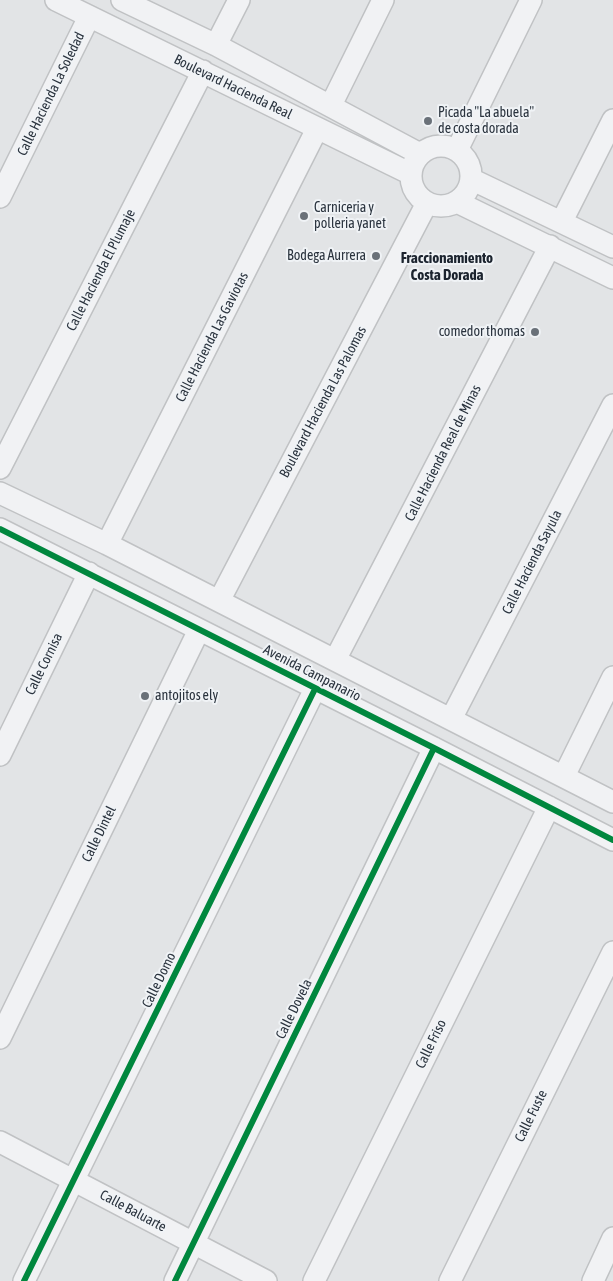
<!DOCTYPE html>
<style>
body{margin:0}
canvas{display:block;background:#e2e4e6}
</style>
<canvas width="613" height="1281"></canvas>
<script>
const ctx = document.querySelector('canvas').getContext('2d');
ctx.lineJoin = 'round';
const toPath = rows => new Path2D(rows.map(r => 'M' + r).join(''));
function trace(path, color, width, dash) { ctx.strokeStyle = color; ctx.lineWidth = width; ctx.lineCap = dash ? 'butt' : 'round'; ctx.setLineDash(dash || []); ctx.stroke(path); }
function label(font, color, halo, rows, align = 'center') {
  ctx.font = font + ' "Asap Condensed",sans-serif'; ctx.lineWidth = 4; ctx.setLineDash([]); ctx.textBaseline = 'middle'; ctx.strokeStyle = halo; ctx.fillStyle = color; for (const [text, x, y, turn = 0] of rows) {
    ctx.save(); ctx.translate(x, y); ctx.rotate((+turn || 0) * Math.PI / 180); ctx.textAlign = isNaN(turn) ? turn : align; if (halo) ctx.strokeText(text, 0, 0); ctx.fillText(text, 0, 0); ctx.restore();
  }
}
const minor = toPath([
 [56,0,411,174],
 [122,0,216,45,420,154],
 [216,45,239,0],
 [331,105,383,0],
 '411 176a30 30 0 1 1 60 0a30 30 0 1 1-60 0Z',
 [457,150,531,0],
 [471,179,613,247],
 [0,197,89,17],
 [457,202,613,278],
 [562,221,613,120],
 [0,468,203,71],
 [0,493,107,544,613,802],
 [0,529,434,748,613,840],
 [107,544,317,129],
 [219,601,427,203],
 [335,660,550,246],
 [451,719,613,405],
 [0,755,89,573],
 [564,776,613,677],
 [0,1038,199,630],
 [0,1142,266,1281],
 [24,1281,315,689],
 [175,1281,434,748],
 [314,1281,549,807],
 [450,1281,613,952],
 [593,1281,613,1238]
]);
const cycleway = toPath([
 [0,529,434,748,613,840],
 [24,1281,315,689],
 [175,1281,434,748]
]);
const markers = [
 [428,121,5,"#6a7179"],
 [304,216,5,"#6a7179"],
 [376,256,5,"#6a7179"],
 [535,332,5,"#6a7179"],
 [145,696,5,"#6a7179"]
];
const streetNames = [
 ["Boulevard Hacienda Real",233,87,26],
 ["Calle Hacienda La Soledad",51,94,-64],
 ["Calle Hacienda El Plumaje",101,270,-63],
 ["Calle Hacienda Las Gaviotas",212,337,-63],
 ["Boulevard Hacienda Las Palomas",323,402,-62],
 ["Calle Hacienda Real de Minas",443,453,-63],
 ["Calle Hacienda Sayula",532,562,-63],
 ["Calle Cornisa",44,664,-64],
 ["Avenida Campanario",312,673,27],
 ["Calle Dintel",99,834,-64],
 ["Calle Domo",159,980,-64],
 ["Calle Dovela",294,1009,-64],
 ["Calle Friso",431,1044,-64],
 ["Calle Fuste",531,1116,-64],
 ["Calle Baluarte",133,1211,28]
];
const poiNames = [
 ["Picada \"La abuela\"",438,113],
 ["de costa dorada",438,129],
 ["Carniceria y",314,208],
 ["polleria yanet",314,224],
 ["Bodega Aurrera",366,256,"right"],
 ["comedor thomas",525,332,"right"],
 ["antojitos ely",155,696]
];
const neighbourhoodNames = [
 ["Fraccionamiento",447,258],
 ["Costa Dorada",447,275]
];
trace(minor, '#c0c2c4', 24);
trace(minor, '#f1f2f4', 21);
trace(cycleway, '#00873e', 6);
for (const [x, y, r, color] of markers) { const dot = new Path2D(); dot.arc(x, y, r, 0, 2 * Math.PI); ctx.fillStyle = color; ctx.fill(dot); trace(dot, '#f0f3f6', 2); }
label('14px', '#2a333e', '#f0f3f6', streetNames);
label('14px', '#2a333e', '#f0f3f6', poiNames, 'left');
label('bold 15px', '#1c242f', '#f0f3f6', neighbourhoodNames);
</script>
